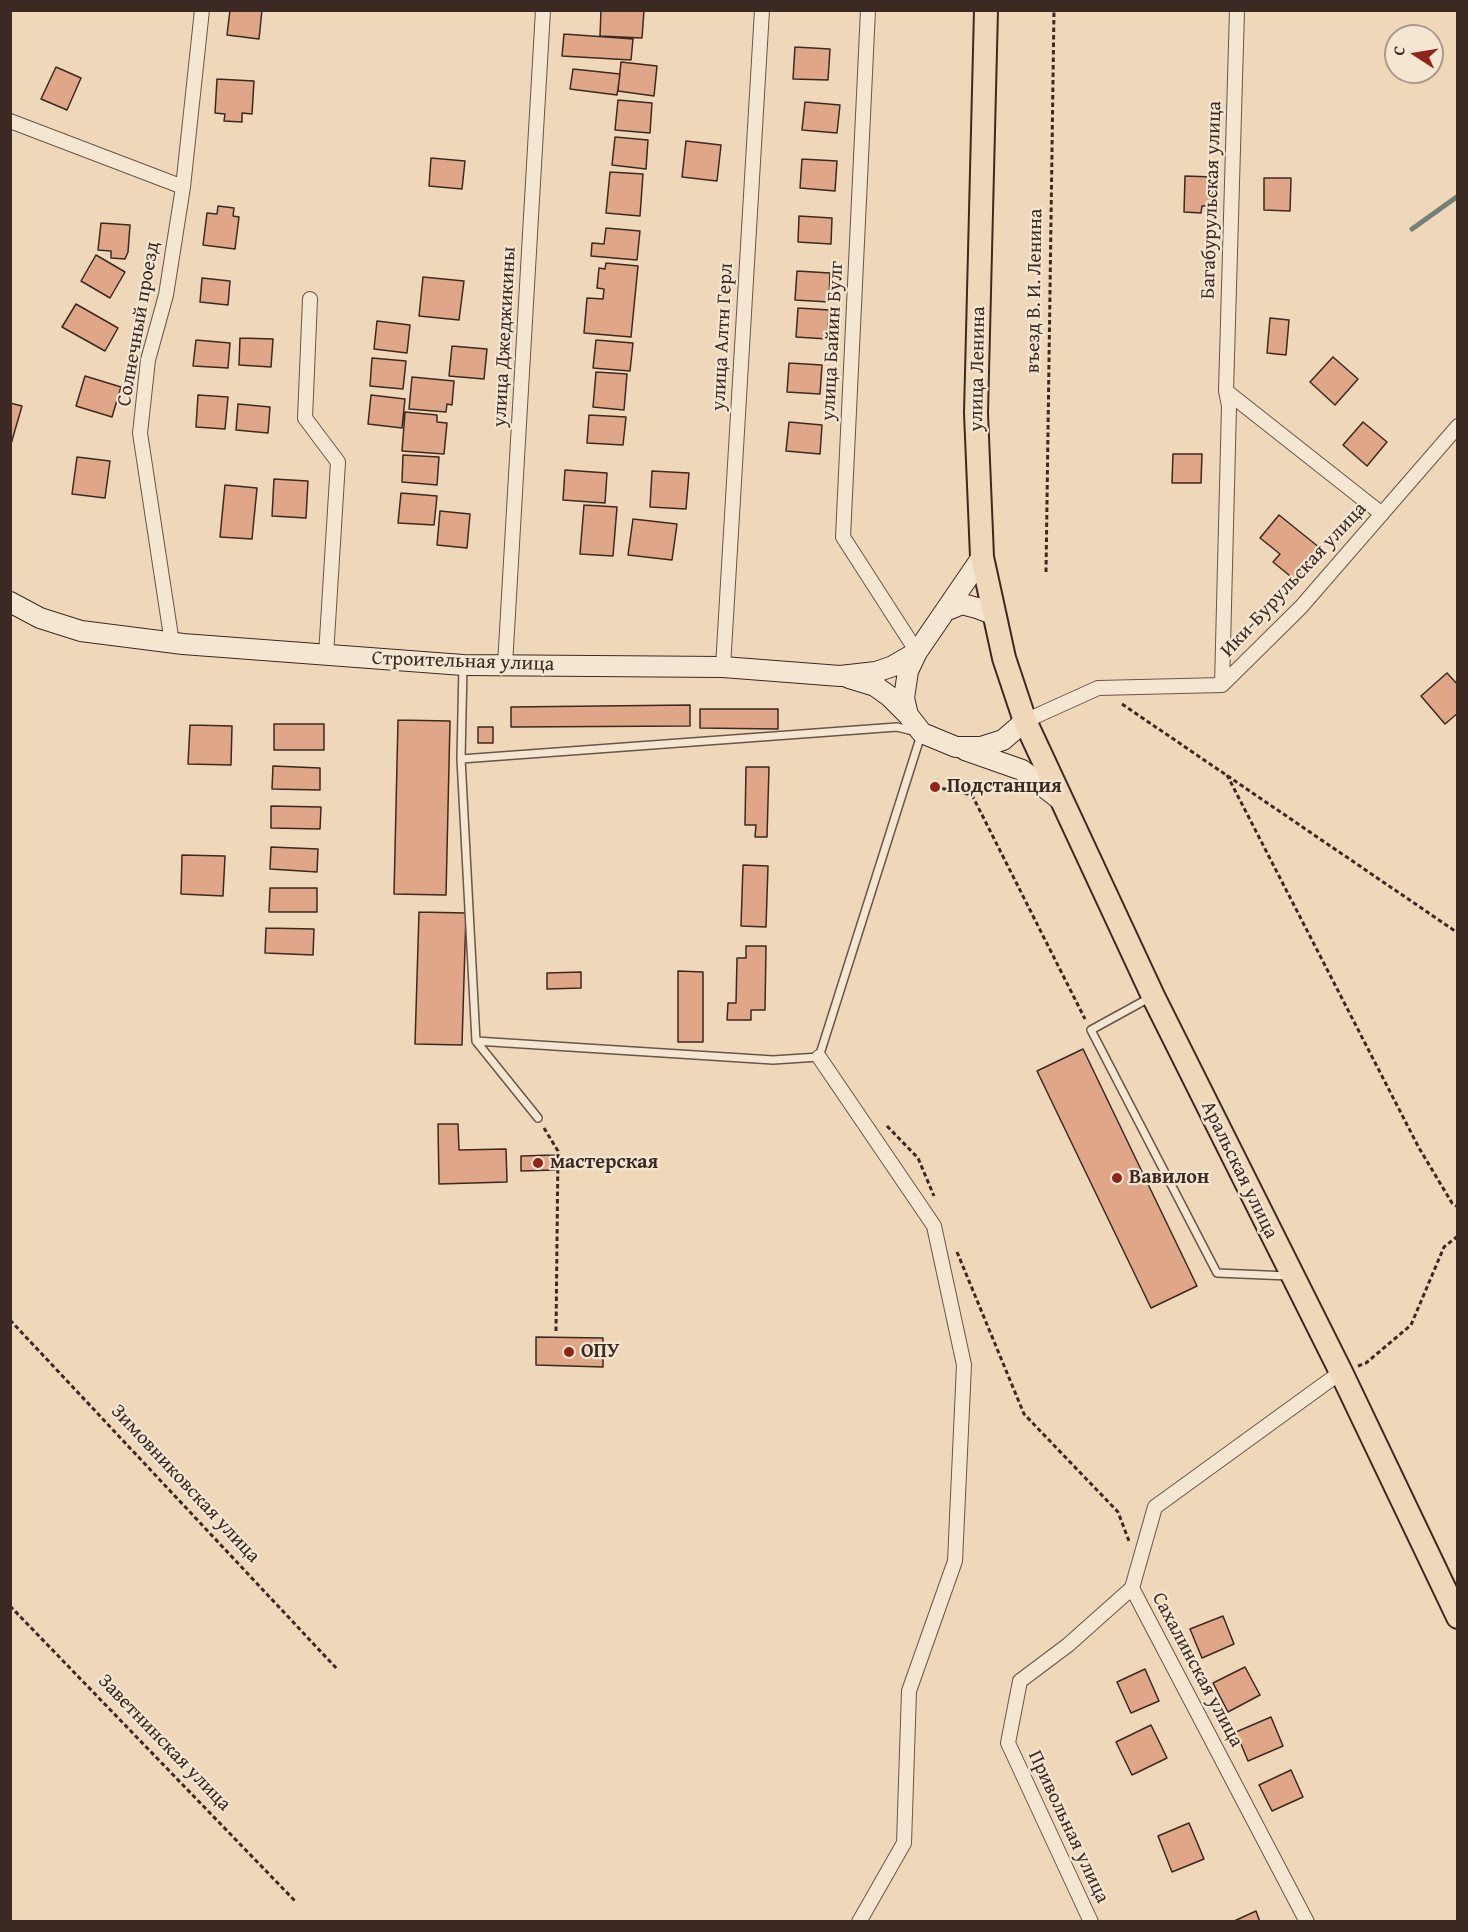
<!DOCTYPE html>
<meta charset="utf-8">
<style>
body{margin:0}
#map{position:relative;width:1468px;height:1932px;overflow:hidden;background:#efd8ba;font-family:"Gentium Book Plus",serif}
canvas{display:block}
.frame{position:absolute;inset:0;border:12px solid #3c2923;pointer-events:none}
.north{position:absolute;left:1384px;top:24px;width:60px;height:60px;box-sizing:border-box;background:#f5e6d2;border:2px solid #ab9a8c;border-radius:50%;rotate:282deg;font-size:16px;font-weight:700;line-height:24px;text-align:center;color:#3c2923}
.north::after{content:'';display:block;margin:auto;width:21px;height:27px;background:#8f2418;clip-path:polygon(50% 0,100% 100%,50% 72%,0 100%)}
</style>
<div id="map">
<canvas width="1468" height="1932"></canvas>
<div class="frame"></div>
<div class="north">С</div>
</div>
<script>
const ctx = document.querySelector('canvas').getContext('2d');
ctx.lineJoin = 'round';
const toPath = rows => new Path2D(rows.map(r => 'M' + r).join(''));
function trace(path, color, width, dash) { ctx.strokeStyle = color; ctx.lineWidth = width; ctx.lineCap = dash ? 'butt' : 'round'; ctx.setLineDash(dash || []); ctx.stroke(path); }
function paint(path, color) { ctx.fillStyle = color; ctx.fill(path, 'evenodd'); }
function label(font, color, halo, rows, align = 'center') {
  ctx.font = font + ' "Gentium Book Plus",serif'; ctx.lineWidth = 4.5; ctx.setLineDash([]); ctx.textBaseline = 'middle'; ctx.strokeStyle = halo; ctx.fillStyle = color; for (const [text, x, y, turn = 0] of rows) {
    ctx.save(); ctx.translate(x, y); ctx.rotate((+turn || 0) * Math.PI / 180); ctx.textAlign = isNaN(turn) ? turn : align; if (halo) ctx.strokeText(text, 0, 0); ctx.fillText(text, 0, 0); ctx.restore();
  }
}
const stream = toPath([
 [1412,229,1458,196]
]);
const building = toPath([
 [230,10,262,10,259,39,227,35,230,10],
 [601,10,644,10,642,38,600,36,601,10],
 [564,34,633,39,631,60,562,56,564,34],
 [795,47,830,49,828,80,793,79,795,47],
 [621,62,657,66,654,96,618,91,621,62],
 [56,67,81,78,67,110,41,99,56,67],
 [573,69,620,74,617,95,570,89,573,69],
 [217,79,254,81,252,114,242,113,242,122,224,121,225,114,215,113,217,79],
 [618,100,652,103,650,133,615,130,618,100],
 [805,102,840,105,837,133,802,130,805,102],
 [615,137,648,140,646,169,612,165,615,137],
 [686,141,721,145,717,181,682,177,686,141],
 [431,158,465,161,462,189,429,186,431,158],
 [802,159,837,161,835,191,800,188,802,159],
 [610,172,643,174,640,216,606,213,610,172],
 [1185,176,1213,177,1212,206,1202,206,1201,213,1184,212,1185,176],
 [1264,178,1291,178,1290,211,1264,210,1264,178],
 [218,206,234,208,233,216,239,217,235,249,203,245,207,213,217,214,218,206],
 [799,216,832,218,831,244,798,242,799,216],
 [101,223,130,225,128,252,125,259,111,258,111,251,98,250,101,223],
 [606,228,640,231,637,260,591,256,592,243,604,244,606,228],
 [96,255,125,272,110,298,81,281,96,255],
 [606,263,638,266,631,337,584,333,587,298,603,299,604,289,597,288,599,268,605,269,606,263],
 [797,271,830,273,829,302,795,300,797,271],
 [423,277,464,281,459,320,419,316,423,277],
 [202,278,230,281,228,305,200,302,202,278],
 [76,304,118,328,105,351,62,327,76,304],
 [798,308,829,310,827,339,796,337,798,308],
 [1270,318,1289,320,1286,355,1267,353,1270,318],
 [377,321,410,325,407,353,374,349,377,321],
 [240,338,273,339,271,367,239,365,240,338],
 [196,340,230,343,228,368,193,366,196,340],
 [596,340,633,343,630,371,593,368,596,340],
 [452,346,487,349,484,379,449,376,452,346],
 [1333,357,1358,379,1335,405,1310,382,1333,357],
 [372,358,406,361,403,389,370,386,372,358],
 [789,363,822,365,820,394,787,392,789,363],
 [596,372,627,374,624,410,593,407,596,372],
 [85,376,121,387,112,417,76,406,85,376],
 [412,377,454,381,452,405,447,404,446,412,409,409,412,377],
 [198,395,228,397,225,429,196,427,198,395],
 [371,395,405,399,402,428,368,424,371,395],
 [10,403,22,406,11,444,10,444,10,403],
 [238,404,270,407,268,433,236,430,238,404],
 [405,412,437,415,437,422,447,423,444,454,402,451,405,412],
 [589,415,626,417,623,445,587,443,589,415],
 [789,422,822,425,820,454,786,451,789,422],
 [1363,422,1387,442,1367,466,1343,445,1363,422],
 [1173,454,1202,454,1201,483,1172,483,1173,454],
 [403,455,439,457,437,485,402,482,403,455],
 [77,457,110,461,105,498,72,494,77,457],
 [565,470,607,473,605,503,563,500,565,470],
 [652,471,689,473,686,509,650,507,652,471],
 [274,479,308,481,306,518,272,516,274,479],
 [225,485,257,488,252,539,220,537,225,485],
 [401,493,437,496,434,525,398,523,401,493],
 [584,505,617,507,613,556,580,554,584,505],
 [440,511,470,514,467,548,437,545,440,511],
 [1279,515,1320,548,1295,580,1273,562,1280,554,1260,538,1279,515],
 [633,519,677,524,672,560,628,555,633,519],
 [1447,673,1458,685,1458,713,1445,724,1421,696,1447,673],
 [690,705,690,726,511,727,511,707,690,705],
 [700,709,778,709,778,729,700,728,700,709],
 [398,720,450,721,446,895,394,894,398,720],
 [274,724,324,724,324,750,274,750,274,724],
 [190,725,232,726,231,765,188,764,190,725],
 [478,727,493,727,493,743,478,743,478,727],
 [273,766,320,768,320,790,272,789,273,766],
 [746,767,769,767,767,837,755,837,756,825,745,825,746,767],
 [271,806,321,807,320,829,271,828,271,806],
 [271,847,318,849,317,872,270,869,271,847],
 [182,855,225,856,223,896,181,894,182,855],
 [743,865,768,866,766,927,741,926,743,865],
 [270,888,317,888,317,912,269,912,270,888],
 [419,912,466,913,462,1045,415,1044,419,912],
 [266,928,314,929,313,955,265,953,266,928],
 [746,946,766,946,765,1010,751,1010,751,1020,727,1020,728,1003,736,1003,737,958,746,958,746,946],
 [678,971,703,972,703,1042,678,1042,678,971],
 [581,972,581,988,547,989,547,973,581,972],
 [1083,1049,1197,1286,1151,1308,1037,1071,1083,1049],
 [438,1124,458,1124,459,1150,506,1149,507,1182,439,1184,438,1124],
 [554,1155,555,1170,521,1171,521,1156,554,1155],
 [536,1337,603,1338,603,1367,536,1365,536,1337],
 [1223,1616,1234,1644,1202,1658,1190,1629,1223,1616],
 [1245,1667,1260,1695,1228,1712,1213,1683,1245,1667],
 [1145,1669,1159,1701,1131,1713,1117,1682,1145,1669],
 [1271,1717,1283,1746,1248,1761,1236,1732,1271,1717],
 [1151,1725,1167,1758,1132,1775,1116,1742,1151,1725],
 [1291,1770,1303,1797,1272,1811,1259,1785,1291,1770],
 [1189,1823,1204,1859,1172,1872,1158,1836,1189,1823],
 [1256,1911,1260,1922,1232,1922,1256,1911]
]);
const path = toPath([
 [1046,572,1054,10],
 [1122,704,1458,933],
 [1227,775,1419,1148,1452,1203,1458,1207],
 [935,787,972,795,1085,1019],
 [887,1126,918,1158,934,1196],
 [544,1128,558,1151,556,1332],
 [957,1252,1024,1414,1118,1512,1129,1541],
 [10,1320,338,1670],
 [1358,1366,1366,1363,1411,1325,1444,1247,1458,1236],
 [10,1606,295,1901]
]);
const lane = toPath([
 [463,666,461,759,476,1041,538,1118],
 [461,759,897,727,913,731],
 [1151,997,1091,1030,1217,1273,1289,1276],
 [476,1041,773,1060,819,1057,921,735]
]);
const street = toPath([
 [868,10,843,537,917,652],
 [10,121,183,187],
 [310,299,305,418,338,462,326,655],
 [1226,391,1382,514],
 [172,643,140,433,148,360,166,295,183,187,202,10],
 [505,665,543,10],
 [723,667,762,10],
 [1222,685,1229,406,1226,391,1237,10],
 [1025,721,1098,688,1222,685,1301,607,1458,426],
 [819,1057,934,1226,964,1365,955,1561,909,1691,904,1843,859,1922],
 [1091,1922,1008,1743,1020,1681,1068,1645,1132,1588],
 [1307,1922,1132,1588,1155,1507,1341,1372]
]);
const secondary = toPath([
 [982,557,917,652,908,671,904,698,908,715,922,733,956,747,981,747,1003,740,1025,721],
 [10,602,40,618,81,631,183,644,463,665,723,667,840,676,876,672,893,666,917,652],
 [945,611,962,604,977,608,995,615],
 [849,678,875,686,889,696,908,715],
 [965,750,1022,770,1062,801]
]);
const primary = toPath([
 [986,10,976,413,982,557,1004,658,1025,721,1153,996,1341,1372,1458,1617]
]);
const markers = [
 [935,787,6,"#8f2418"],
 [538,1163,6,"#8f2418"],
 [1117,1178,6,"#8f2418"],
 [569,1352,6,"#8f2418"]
];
const streetNames = [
 ["Багабурульская улица",1212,200,-88],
 ["въезд В. И. Ленина",1035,291,-89],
 ["Солнечный проезд",139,324,-80],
 ["улица Джеджикины",505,337,-87],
 ["улица Алтн Герл",723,337,-87],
 ["улица Байин Булг",833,341,-87],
 ["улица Ленина",978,369,-89],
 ["Ики-Бурульская улица",1294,580,-47],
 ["Строительная улица",463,662,2],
 ["Аральская улица",1239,1170,64],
 ["Зимовниковская улица",185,1484,47],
 ["Сахалинская улица",1197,1670,62],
 ["Заветнинская улица",164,1743,46],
 ["Привольная улица",1068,1827,65]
];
const poiNames = [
 ["Подстанция",947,787],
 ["мастерская",550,1163],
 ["Вавилон",1129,1178],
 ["ОПУ",581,1352]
];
trace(stream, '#748076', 5);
paint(building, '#dfa688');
trace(building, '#3c2923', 1.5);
trace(lane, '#695549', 10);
trace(street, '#695549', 16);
trace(secondary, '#3c2923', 22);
trace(primary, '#3c2923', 26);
trace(path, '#3c2923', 3, [4.5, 3]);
trace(lane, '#f5e6d2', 7);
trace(street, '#f5e6d2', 14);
trace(secondary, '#f5e6d2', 20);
trace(primary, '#efd8ba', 22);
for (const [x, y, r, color] of markers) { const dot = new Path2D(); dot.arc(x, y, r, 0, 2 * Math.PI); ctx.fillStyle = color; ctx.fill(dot); trace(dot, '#f5e6d2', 2); }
label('20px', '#3c2923', '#f5e6d2', streetNames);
label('bold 20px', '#3c2923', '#f5e6d2', poiNames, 'left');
</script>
